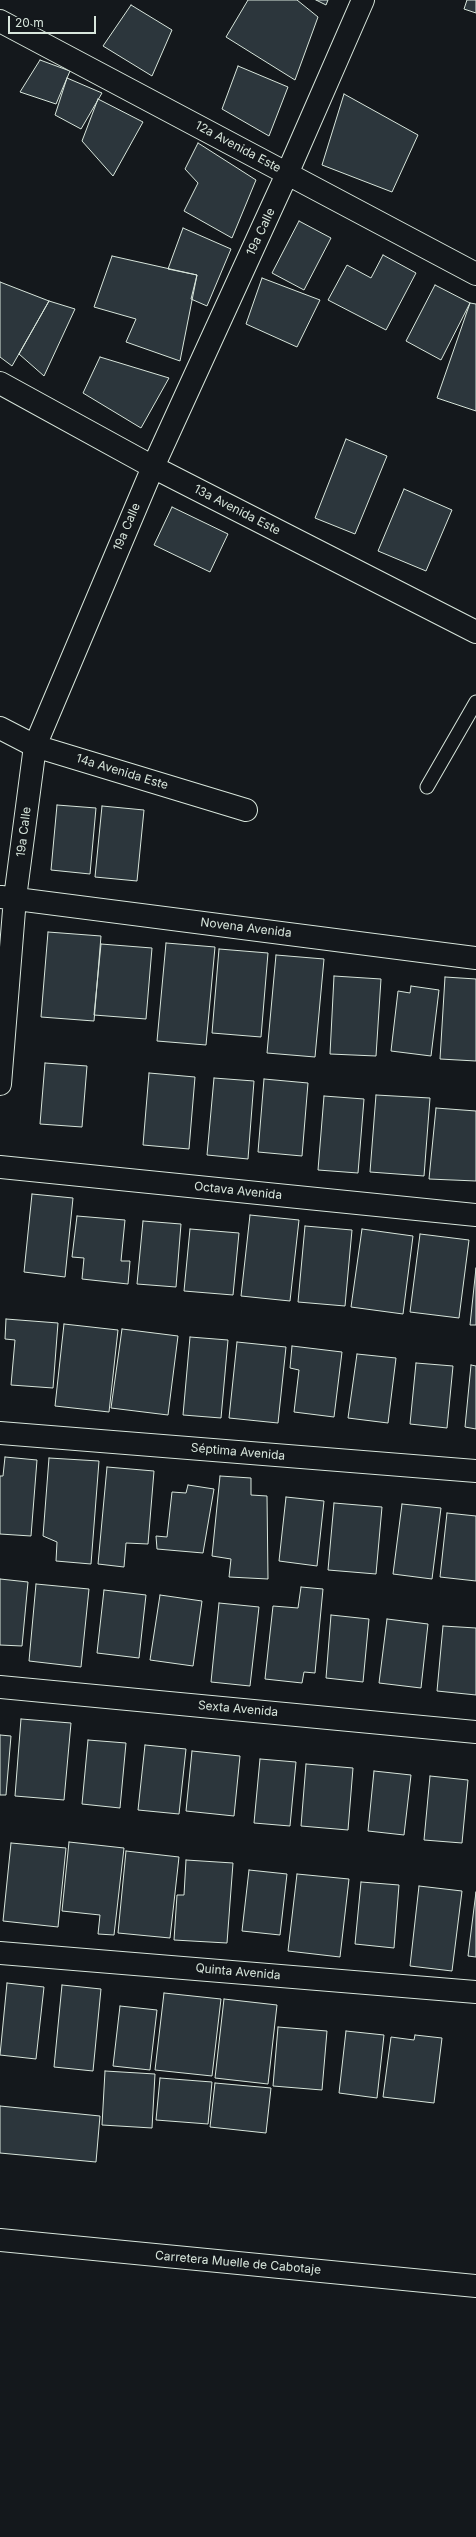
<!DOCTYPE html>
<meta charset="utf-8">
<style>
body{margin:0}
#map{position:relative;width:476px;height:2537px;overflow:hidden;background:#14181c;font-family:Inter,sans-serif}
canvas{display:block}
.scale{position:absolute;left:8px;top:16px;width:88px;height:18px;box-sizing:border-box;border:2px solid #d8e6dc;border-top:0;padding-left:5px;font-size:12px;line-height:14px;white-space:nowrap;color:#d8e6dc;-webkit-text-stroke:3px #14181c;paint-order:stroke}
</style>
<div id="map">
<canvas width="476" height="2537"></canvas>
<div class="scale">20 m</div>
</div>
<script>
const ctx = document.querySelector('canvas').getContext('2d');
ctx.lineJoin = 'round';
function paint(path, color) { ctx.fillStyle = color; ctx.fill(path, 'evenodd'); }
const toPath = rows => new Path2D(rows.map(r => 'M' + r).join(''));
function trace(path, color, width, dash) { ctx.strokeStyle = color; ctx.lineWidth = width; ctx.lineCap = dash ? 'butt' : 'round'; ctx.setLineDash(dash || []); ctx.stroke(path); }
function label(font, color, halo, rows, align = 'center') {
  ctx.font = font + ' Inter,sans-serif'; ctx.lineWidth = 3; ctx.setLineDash([]); ctx.textBaseline = 'middle'; ctx.strokeStyle = halo; ctx.fillStyle = color; for (const [text, x, y, turn = 0] of rows) {
    ctx.save(); ctx.translate(x, y); ctx.rotate((+turn || 0) * Math.PI / 180); ctx.textAlign = isNaN(turn) ? turn : align; if (halo) ctx.strokeText(text, 0, 0); ctx.fillText(text, 0, 0); ctx.restore();
  }
}
const building = toPath([
 [248,0,297,0,318,17,295,80,226,37,248,0],
 [316,0,328,0,326,5,316,0],
 [467,0,476,0,476,13,464,9,467,0],
 [131,5,172,30,152,76,103,46,131,5],
 [40,60,70,71,56,104,20,92,40,60],
 [238,66,288,87,269,136,222,109,238,66],
 [67,78,102,93,81,129,55,115,67,78],
 [344,94,418,135,392,192,322,165,344,94],
 [98,99,143,122,113,176,82,141,98,99],
 [198,143,256,180,232,238,184,211,198,183,185,169,198,143],
 [299,221,331,238,304,290,272,273,299,221],
 [183,228,231,249,207,306,191,299,197,275,168,269,183,228],
 [383,255,416,273,386,330,328,300,347,265,371,278,383,255],
 [112,256,197,275,180,361,126,342,136,319,94,307,112,256],
 [262,278,320,300,297,347,246,324,262,278],
 [0,282,49,301,12,366,0,357,0,282],
 [435,285,470,303,441,360,406,341,435,285],
 [49,301,75,309,44,376,19,354,49,301],
 [470,303,476,304,476,411,437,398,470,303],
 [100,357,169,378,141,428,83,393,100,357],
 [346,439,387,456,355,534,315,518,346,439],
 [404,489,452,510,426,571,378,551,404,489],
 [172,507,228,534,210,572,154,545,172,507],
 [57,805,96,808,90,874,51,870,57,805],
 [102,806,144,810,137,881,95,877,102,806],
 [48,932,101,936,94,1021,41,1017,48,932],
 [166,943,215,947,206,1045,157,1041,166,943],
 [101,944,152,948,146,1019,94,1015,101,944],
 [219,949,268,953,261,1037,212,1033,219,949],
 [276,955,324,959,315,1057,267,1053,276,955],
 [334,976,381,979,376,1056,330,1054,334,976],
 [445,977,476,979,476,1061,440,1059,445,977],
 [411,986,439,990,431,1056,391,1051,398,991,410,993,411,986],
 [45,1063,87,1066,82,1127,40,1124,45,1063],
 [149,1073,195,1077,189,1149,143,1145,149,1073],
 [214,1078,254,1081,248,1159,207,1155,214,1078],
 [264,1079,308,1083,302,1156,258,1152,264,1079],
 [376,1095,430,1098,424,1176,370,1172,376,1095],
 [324,1096,364,1099,358,1173,318,1170,324,1096],
 [436,1108,476,1111,476,1181,429,1179,436,1108],
 [32,1194,73,1198,65,1277,24,1272,32,1194],
 [250,1215,299,1220,290,1301,241,1296,250,1215],
 [77,1216,125,1220,121,1261,130,1261,128,1284,82,1279,84,1258,72,1257,77,1216],
 [143,1221,181,1224,176,1287,137,1284,143,1221],
 [305,1226,352,1230,345,1306,298,1302,305,1226],
 [190,1229,239,1233,233,1295,184,1291,190,1229],
 [362,1229,413,1236,403,1314,351,1307,362,1229],
 [420,1234,469,1240,459,1318,410,1312,420,1234],
 [476,1268,476,1325,470,1325,476,1268],
 [6,1319,58,1323,53,1388,11,1385,15,1340,5,1339,6,1319],
 [64,1324,118,1330,109,1412,55,1406,64,1324],
 [122,1329,178,1336,168,1415,111,1408,122,1329],
 [190,1337,228,1340,221,1418,183,1415,190,1337],
 [237,1342,286,1347,278,1423,229,1418,237,1342],
 [292,1346,342,1352,334,1417,294,1412,299,1370,290,1368,292,1346],
 [357,1354,396,1358,388,1423,348,1418,357,1354],
 [416,1363,453,1366,447,1428,410,1424,416,1363],
 [471,1365,476,1366,476,1429,465,1427,471,1365],
 [5,1457,37,1460,31,1536,0,1534,0,1476,3,1476,5,1457],
 [49,1458,99,1461,91,1564,56,1561,57,1542,43,1536,49,1458],
 [107,1467,154,1471,148,1544,126,1543,124,1567,98,1564,107,1467],
 [220,1476,251,1478,251,1495,267,1496,268,1579,229,1577,231,1559,212,1556,220,1476],
 [188,1485,214,1489,203,1553,157,1549,156,1536,167,1537,172,1492,186,1493,188,1485],
 [286,1497,324,1501,317,1566,279,1561,286,1497],
 [334,1503,382,1507,376,1574,328,1570,334,1503],
 [402,1504,441,1508,432,1579,393,1574,402,1504],
 [447,1513,476,1516,476,1581,440,1577,447,1513],
 [0,1579,28,1582,22,1646,0,1645,0,1579],
 [36,1584,89,1589,81,1667,29,1661,36,1584],
 [301,1587,323,1589,315,1673,304,1672,302,1683,265,1679,273,1606,298,1608,301,1587],
 [104,1590,146,1595,139,1658,97,1653,104,1590],
 [160,1595,202,1601,193,1666,150,1660,160,1595],
 [219,1603,259,1607,250,1686,211,1682,219,1603],
 [331,1615,369,1619,363,1682,326,1678,331,1615],
 [387,1619,428,1624,421,1688,379,1683,387,1619],
 [443,1626,476,1628,476,1695,437,1691,443,1626],
 [21,1719,71,1723,64,1800,15,1796,21,1719],
 [0,1735,11,1736,6,1795,0,1795,0,1735],
 [88,1740,126,1743,120,1808,82,1804,88,1740],
 [145,1745,186,1749,179,1814,138,1810,145,1745],
 [192,1751,240,1756,234,1816,186,1811,192,1751],
 [260,1759,296,1762,290,1826,254,1823,260,1759],
 [306,1764,353,1768,348,1830,301,1826,306,1764],
 [374,1771,411,1775,404,1835,368,1831,374,1771],
 [430,1776,468,1780,462,1843,424,1840,430,1776],
 [69,1842,124,1848,114,1935,98,1934,100,1915,62,1911,69,1842],
 [11,1843,66,1848,58,1927,3,1921,11,1843],
 [126,1851,179,1857,170,1938,118,1933,126,1851],
 [186,1860,233,1863,227,1943,174,1940,177,1895,184,1895,186,1860],
 [249,1870,287,1874,280,1935,242,1931,249,1870],
 [297,1874,349,1879,340,1957,288,1951,297,1874],
 [361,1882,399,1885,394,1948,355,1944,361,1882],
 [419,1886,462,1891,452,1971,410,1966,419,1886],
 [476,1892,476,1957,468,1956,476,1892],
 [7,1983,44,1987,36,2059,0,2055,7,1983],
 [62,1985,101,1989,93,2071,54,2067,62,1985],
 [164,1993,221,1999,212,2076,155,2070,164,1993],
 [224,1999,277,2005,268,2084,215,2078,224,1999],
 [120,2006,157,2010,150,2070,113,2066,120,2006],
 [278,2027,327,2031,322,2090,273,2086,278,2027],
 [346,2031,384,2035,377,2098,339,2093,346,2031],
 [415,2035,442,2038,434,2103,383,2097,391,2037,414,2040,415,2035],
 [105,2071,155,2074,152,2128,102,2125,105,2071],
 [160,2078,212,2082,208,2124,156,2120,160,2078],
 [215,2083,271,2088,266,2133,210,2127,215,2083],
 [0,2106,100,2116,96,2162,0,2153,0,2106]
]);
const lane = toPath([
 [427,787,476,702]
]);
const street = toPath([
 [0,21,476,274],
 [0,383,153,467,476,632],
 [0,728,35,746,246,810],
 [1,897,476,958],
 [0,1084,15,898,35,746,153,467,287,174,363,0],
 [0,1167,476,1215],
 [0,1433,476,1471],
 [0,1687,476,1732],
 [0,1953,476,1992]
]);
const secondary = toPath([
 [0,2240,476,2286]
]);
const streetNames = [
 ["12a Avenida Este",238,147,28],
 ["19a Calle",261,232,-65],
 ["13a Avenida Este",237,510,27],
 ["19a Calle",127,527,-67],
 ["14a Avenida Este",122,772,17],
 ["19a Calle",24,832,-83],
 ["Novena Avenida",246,928,7],
 ["Octava Avenida",238,1191,6],
 ["Séptima Avenida",238,1452,5],
 ["Sexta Avenida",238,1709,5],
 ["Quinta Avenida",238,1972,5],
 ["Carretera Muelle de Cabotaje",238,2263,5]
];
paint(building, '#2c363c');
trace(building, '#d8e6dc', 1);
trace(lane, '#d8e6dc', 15);
trace(street, '#d8e6dc', 24);
trace(secondary, '#d8e6dc', 24);
trace(lane, '#14181c', 13);
trace(street, '#14181c', 22);
trace(secondary, '#14181c', 22);
label('12px', '#d8e6dc', '#14181c', streetNames);
</script>
